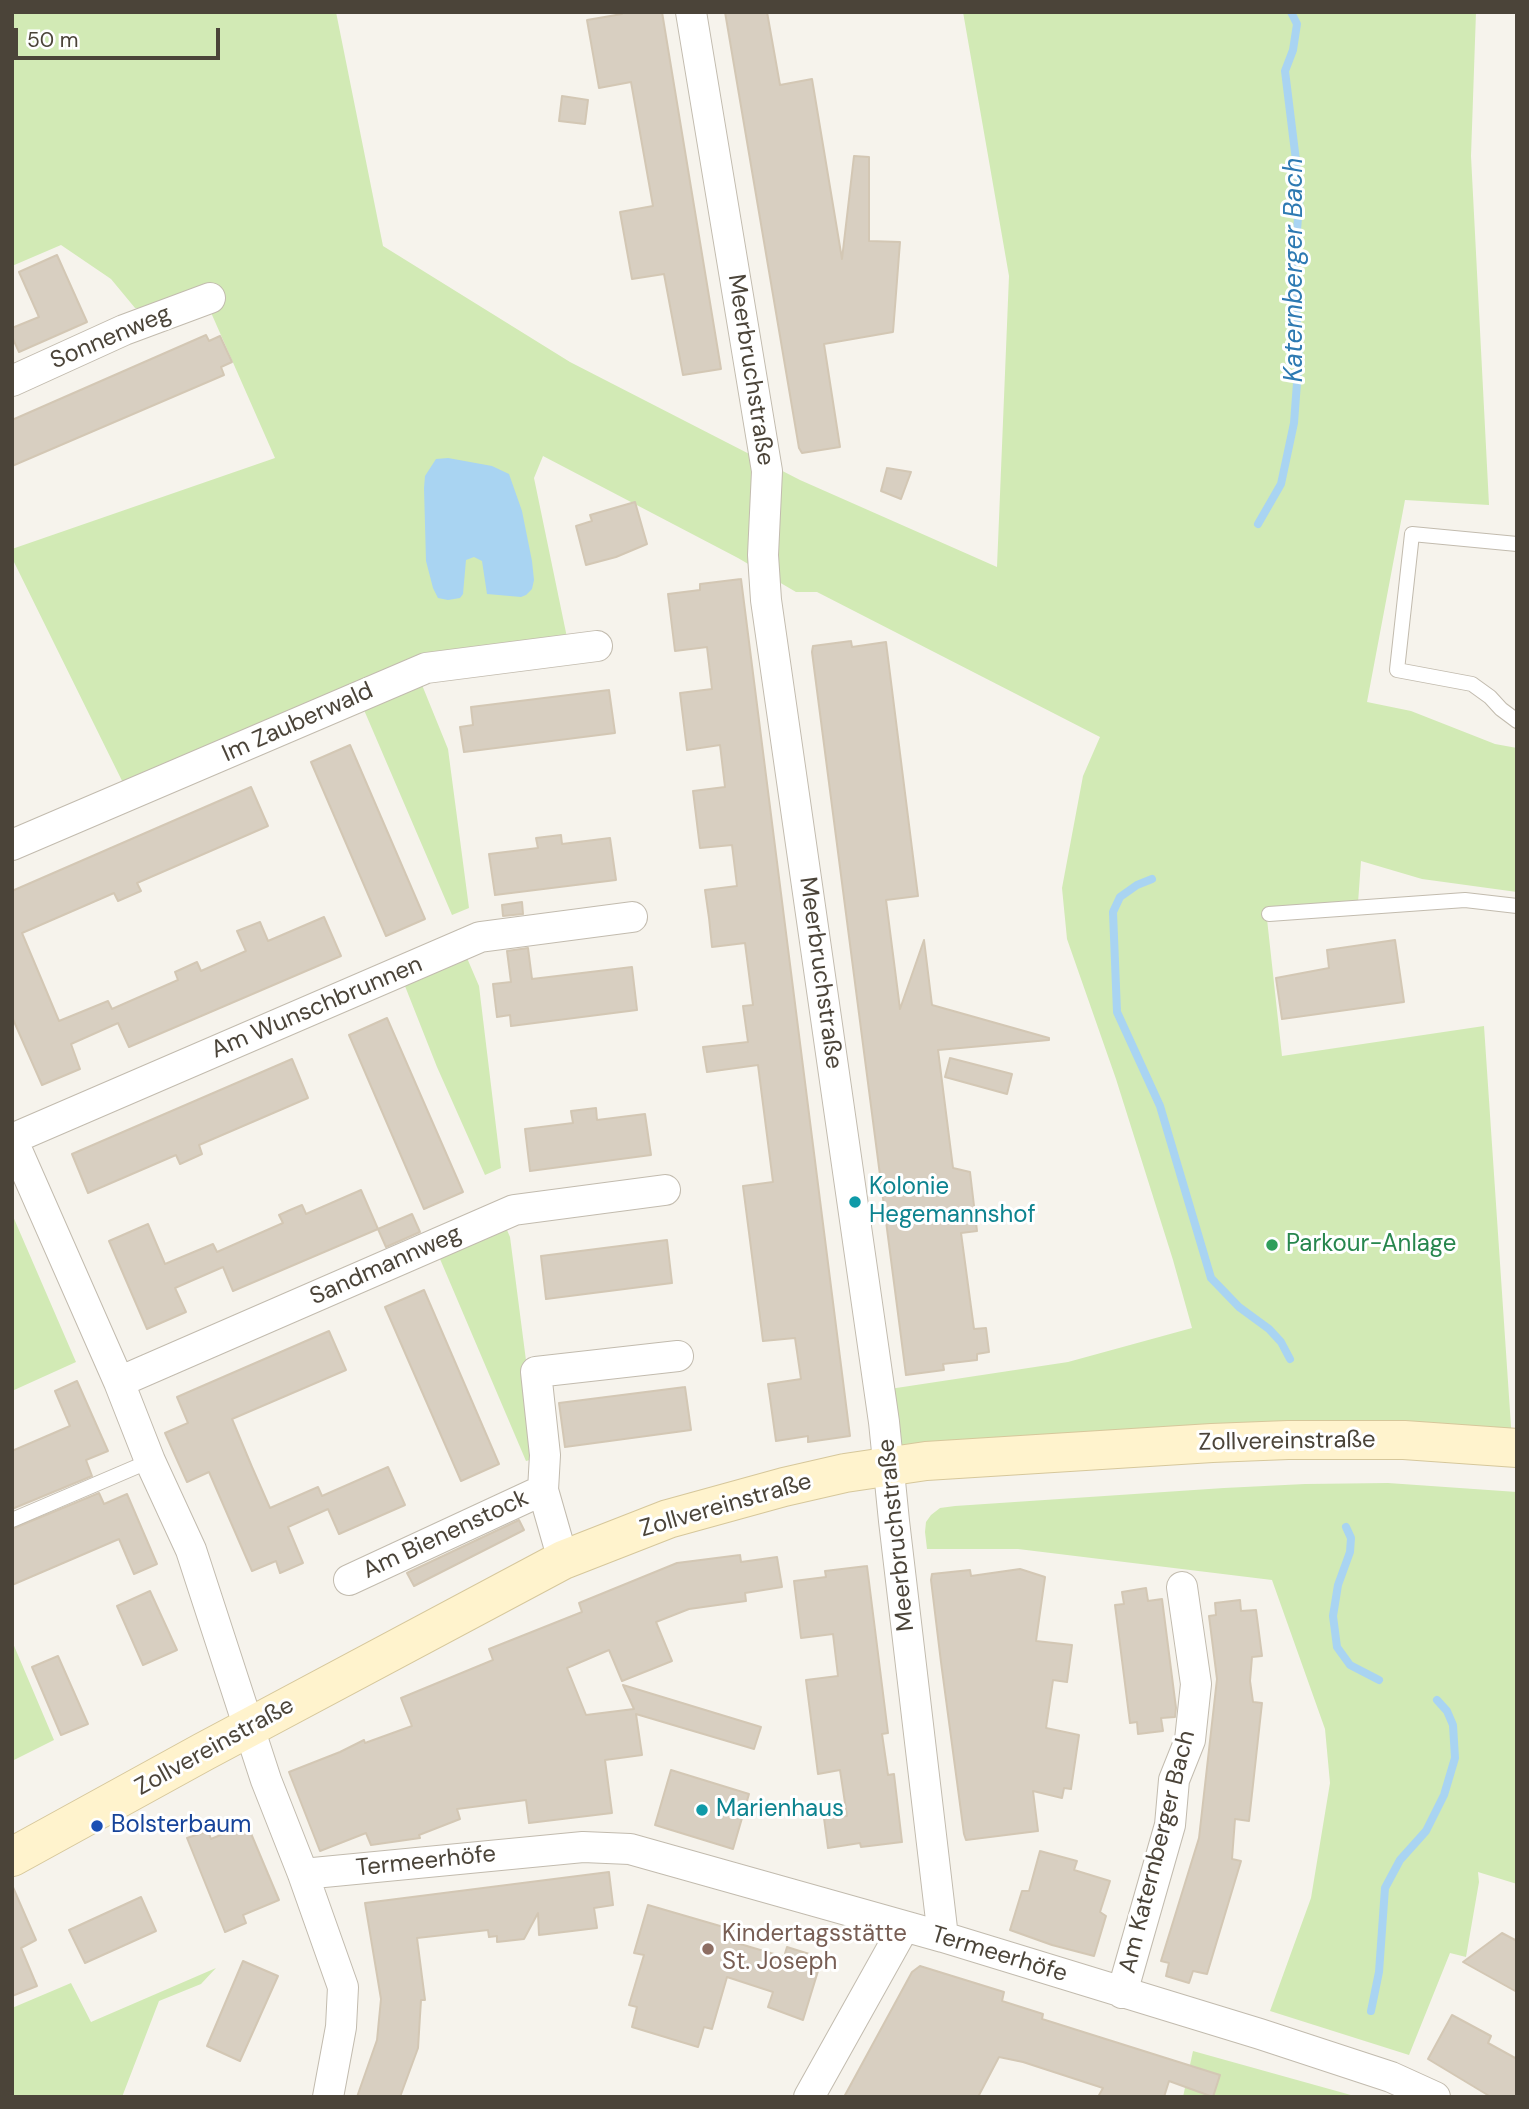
<!DOCTYPE html>
<meta charset="utf-8">
<style>
body{margin:0}
#map{position:relative;width:1529px;height:2109px;overflow:hidden;background:#f6f3ec;font-family:"DM Sans",sans-serif}
canvas{display:block}
.frame{position:absolute;inset:0;border:14px solid #4b4439;pointer-events:none}
.scale{position:absolute;left:14px;top:28px;width:206px;height:32px;box-sizing:border-box;border:4px solid #4b4439;border-top:0;padding-left:9px;font-size:21px;line-height:24px;white-space:nowrap;color:#4b4439;-webkit-text-stroke:5px #fff;paint-order:stroke}
</style>
<div id="map">
<canvas width="1529" height="2109"></canvas>
<div class="frame"></div>
<div class="scale">50 m</div>
</div>
<script>
const ctx = document.querySelector('canvas').getContext('2d');
ctx.lineJoin = 'round';
function paint(path, color) { ctx.fillStyle = color; ctx.fill(path, 'evenodd'); }
const toPath = rows => new Path2D(rows.map(r => 'M' + r).join(''));
function trace(path, color, width, dash) { ctx.strokeStyle = color; ctx.lineWidth = width; ctx.lineCap = dash ? 'butt' : 'round'; ctx.setLineDash(dash || []); ctx.stroke(path); }
function label(font, color, halo, rows, align = 'center') {
  ctx.font = font + ' "DM Sans",sans-serif'; ctx.lineWidth = 6; ctx.setLineDash([]); ctx.textBaseline = 'middle'; ctx.strokeStyle = halo; ctx.fillStyle = color; for (const [text, x, y, turn = 0] of rows) {
    ctx.save(); ctx.translate(x, y); ctx.rotate((+turn || 0) * Math.PI / 180); ctx.textAlign = isNaN(turn) ? turn : align; if (halo) ctx.strokeText(text, 0, 0); ctx.fillText(text, 0, 0); ctx.restore();
  }
}
const green = toPath([
 [12,12,336,12,383,246,570,362,800,480,997,567,1009,276,963,12,1476,12,1471,156,1489,505,1405,500,1367,702,1411,711,1495,744,1517,748,1517,892,1422,879,1361,861,1358,903,1266,910,1282,1056,1484,1026,1512,1441,890,1464,883,1390,1068,1362,1192,1328,1173,1260,1116,1079,1067,939,1062,888,1083,776,1100,737,817,592,796,592,738,558,543,456,534,478,570,652,420,680,448,749,469,908,452,915,361,703,130,797,12,558,12,549,275,458,209,308,147,311,135,308,111,279,61,245,12,266],
 [464,951,479,986,501,1168,485,1175,437,1067,401,976],
 [12,1214,76,1362,12,1391],
 [504,1223,510,1237,535,1430,537,1458,526,1461,437,1252],
 [1388,1483,1517,1492,1517,1884,1478,1872,1479,1882,1466,1957,1450,1953,1409,2055,1270,2011,1311,1898,1330,1783,1325,1729,1272,1580,1018,1549,927,1549,925,1532,926,1522,931,1515,940,1508,955,1506,1224,1488,1305,1484],
 [12,1641,54,1740,12,1761],
 [216,1968,201,1984,159,2001,122,2097,12,2097,12,2008,71,1983,91,2022],
 [1193,2051,1358,2097,1183,2097]
]);
const water = toPath([
 [448,458,492,466,509,474,522,511,532,561,534,580,532,589,526,595,521,597,487,594,482,561,474,557,466,560,463,594,460,598,448,600,438,598,433,588,426,561,424,488,425,476,436,459]
]);
const stream = toPath([
 [1258,524,1281,484,1294,423,1299,356,1294,267,1300,193,1285,71,1293,50,1297,24,1291,12],
 [1152,879,1137,885,1120,897,1113,912,1117,1012,1160,1106,1211,1278,1239,1307,1269,1329,1281,1342,1290,1359],
 [1346,1527,1351,1538,1350,1552,1338,1585,1333,1616,1337,1647,1350,1665,1379,1680],
 [1371,2011,1379,1972,1385,1888,1400,1860,1426,1831,1444,1795,1455,1758,1453,1725,1447,1711,1437,1700]
]);
const building = toPath([
 [621,12,662,12,721,369,683,375,664,274,632,279,620,212,653,206,631,82,599,88,587,20,622,14,621,12],
 [725,12,767,12,780,85,812,79,842,259,854,156,869,157,869,241,900,242,893,332,824,344,840,447,802,453,799,448,725,12],
 [562,96,588,100,585,124,559,121,562,96],
 [57,255,87,322,19,352,12,337,12,328,39,317,19,272,57,255],
 [206,335,209,341,220,336,232,362,221,367,224,375,12,466,12,420,206,335],
 [887,468,911,472,901,499,881,491,887,468],
 [635,502,647,544,616,557,586,565,576,526,592,521,590,515,635,502],
 [741,579,850,1436,808,1442,808,1436,776,1441,768,1384,801,1379,795,1338,763,1341,743,1186,773,1182,758,1065,707,1072,703,1047,748,1042,743,1006,753,1005,745,943,712,947,709,918,705,890,737,886,732,845,700,848,693,791,725,787,720,745,687,750,680,693,712,689,707,647,675,651,668,594,700,590,700,584,741,579],
 [851,641,852,647,886,642,918,896,886,900,900,1009,924,940,932,1005,1049,1038,1049,1040,938,1050,953,1168,970,1172,977,1231,961,1233,974,1329,986,1328,989,1352,977,1354,977,1360,943,1364,944,1370,906,1375,812,652,813,646,851,641],
 [609,690,615,733,464,752,460,727,473,725,471,707,609,690],
 [350,745,425,919,386,936,311,762,350,745],
 [251,787,268,826,137,883,141,891,118,901,114,893,22,933,59,1021,108,1001,112,1009,178,980,175,972,197,962,201,971,246,951,237,931,260,922,268,941,324,917,341,956,129,1047,118,1023,71,1044,80,1069,42,1085,12,1017,12,891,251,787],
 [561,835,562,844,610,838,616,880,495,895,489,854,538,848,536,838,561,835],
 [522,902,523,914,503,916,502,905,522,902],
 [1395,940,1404,1002,1282,1019,1276,978,1329,968,1327,950,1395,940],
 [528,948,532,979,632,967,637,1010,511,1026,510,1015,497,1017,493,984,511,982,507,951,528,948],
 [387,1018,463,1192,424,1209,349,1035,387,1018],
 [950,1058,1012,1074,1007,1094,945,1077,950,1058],
 [292,1059,308,1098,199,1145,202,1154,180,1164,176,1155,88,1193,72,1154,292,1059],
 [596,1108,597,1120,645,1114,651,1155,530,1171,525,1129,573,1123,571,1111,596,1108],
 [361,1190,378,1229,233,1291,223,1267,175,1288,186,1312,147,1329,109,1241,148,1224,165,1264,213,1244,217,1252,283,1223,279,1215,290,1210,302,1205,306,1214,361,1190],
 [412,1214,420,1232,386,1247,378,1229,412,1214],
 [667,1240,672,1283,546,1299,541,1256,667,1240],
 [424,1290,499,1464,461,1481,385,1307,424,1290],
 [329,1331,346,1370,232,1419,252,1467,270,1508,318,1487,322,1496,388,1467,405,1505,339,1534,328,1509,288,1527,303,1563,280,1573,276,1561,252,1571,209,1472,187,1482,165,1433,188,1423,177,1397,329,1331],
 [77,1381,108,1451,86,1460,92,1476,12,1509,12,1451,70,1426,55,1391,77,1381],
 [685,1387,691,1430,565,1447,559,1403,685,1387],
 [99,1493,104,1504,127,1494,157,1564,134,1574,119,1539,12,1585,12,1529,99,1493],
 [519,1520,524,1530,414,1586,407,1573,519,1520],
 [740,1555,741,1562,777,1557,782,1587,745,1593,746,1601,689,1609,656,1622,672,1661,622,1681,609,1650,567,1668,586,1715,634,1709,623,1685,761,1727,754,1749,636,1714,642,1755,605,1760,612,1813,529,1823,526,1800,457,1809,460,1819,419,1835,420,1838,371,1845,366,1833,320,1851,289,1772,340,1752,364,1740,365,1743,412,1726,401,1698,493,1660,489,1649,582,1612,579,1603,677,1563,740,1555],
 [867,1566,888,1733,882,1734,888,1775,894,1774,902,1842,861,1847,860,1843,828,1848,824,1818,847,1816,840,1770,818,1774,806,1680,838,1676,833,1634,801,1638,794,1581,826,1577,825,1571,867,1566],
 [1020,1569,1045,1577,1036,1641,1072,1645,1067,1682,1053,1680,1046,1728,1079,1735,1071,1789,1064,1788,1062,1798,1033,1791,1038,1831,966,1840,964,1834,941,1662,931,1580,932,1574,970,1570,971,1576,1020,1569],
 [1146,1588,1148,1601,1162,1599,1176,1708,1175,1717,1161,1718,1163,1731,1138,1734,1137,1722,1130,1723,1115,1605,1124,1604,1122,1592,1146,1588],
 [150,1591,177,1650,143,1665,117,1606,150,1591],
 [1240,1600,1241,1611,1256,1610,1262,1656,1252,1657,1250,1681,1253,1702,1262,1703,1249,1821,1235,1819,1232,1859,1241,1861,1207,1974,1193,1971,1189,1983,1166,1976,1169,1963,1161,1961,1199,1838,1217,1679,1209,1616,1216,1615,1215,1603,1240,1600],
 [58,1656,88,1724,61,1735,32,1667,58,1656],
 [671,1770,749,1794,733,1849,655,1825,671,1770],
 [247,1824,279,1900,243,1915,246,1923,225,1932,187,1838,208,1831,211,1839,247,1824],
 [1040,1851,1077,1861,1074,1870,1110,1881,1100,1912,1106,1916,1094,1956,1052,1945,1010,1930,1022,1891,1029,1891,1040,1851],
 [609,1872,613,1905,594,1908,597,1928,539,1935,538,1913,524,1939,497,1942,497,1936,489,1937,488,1930,417,1938,425,2000,421,2000,418,2048,400,2097,357,2097,377,2040,381,1999,365,1903,609,1872],
 [12,1885,36,1940,21,1948,37,1986,12,1996,12,1885],
 [141,1897,156,1931,85,1963,69,1930,141,1897],
 [648,1905,727,1928,733,1931,730,1941,784,1957,787,1947,822,1958,803,2020,768,2007,773,1992,727,1977,712,2029,704,2027,698,2047,632,2027,637,2007,629,2005,644,1955,634,1953,648,1905],
 [1502,1933,1517,1941,1517,1992,1463,1962,1502,1933],
 [243,1961,278,1976,240,2061,207,2046,243,1961],
 [920,1966,1004,1992,1002,2001,1043,2014,1042,2019,1220,2075,1213,2097,1169,2081,1164,2097,1098,2097,1103,2088,1023,2062,999,2057,978,2097,844,2097,912,1972,920,1966],
 [1452,2015,1491,2036,1488,2043,1517,2059,1517,2097,1491,2097,1428,2059,1452,2015]
]);
const service = toPath([
 [1517,544,1412,534,1397,670,1472,684,1490,697,1501,709,1517,721],
 [1269,914,1465,900,1517,906],
 [12,1520,150,1461]
]);
const minor = toPath([
 [691,12,767,471,763,555,766,600,884,1422,894,1521,943,1937],
 [12,381,124,330,210,298],
 [12,845,426,668,597,646],
 [12,1139,119,1382,150,1461,191,1550,266,1780,303,1874,343,1987,341,2027,328,2097],
 [12,1139,480,937,632,917],
 [119,1382,514,1210,665,1190],
 [563,1560,543,1490,545,1455,536,1372,678,1356],
 [349,1580,543,1490],
 [303,1874,583,1847,630,1849,943,1937,1260,2034,1391,2077,1435,2097],
 [1122,1993,1170,1825,1174,1780,1190,1740,1196,1684,1182,1587],
 [809,2097,904,1927]
]);
const secondary = toPath([
 [12,1857,203,1752,563,1560,668,1519,784,1487,845,1473,926,1461,1212,1443,1288,1440,1404,1440,1517,1448]
]);
const markers = [
 [855,1202,7,"#0f9aa8"],
 [1272,1245,7,"#2e9e5b"],
 [702,1810,7,"#0f9aa8"],
 [97,1826,7,"#1a4fb4"],
 [708,1949,7,"#8d6e63"]
];
const streetNames = [
 ["Sonnenweg",111,338,-23],
 ["Meerbruchstraße",750,370,81],
 ["Im Zauberwald",298,723,-24],
 ["Meerbruchstraße",820,973,82],
 ["Am Wunschbrunnen",317,1008,-23],
 ["Sandmannweg",386,1266,-24],
 ["Zollvereinstraße",1287,1442,-1],
 ["Zollvereinstraße",726,1506,-16],
 ["Am Bienenstock",446,1535,-25],
 ["Meerbruchstraße",897,1535,-96],
 ["Zollvereinstraße",215,1747,-29],
 ["Am Katernberger Bach",1158,1852,-76],
 ["Termeerhöfe",426,1862,-6],
 ["Termeerhöfe",999,1955,17]
];
const cultureNames = [
 ["Kolonie",869,1188],
 ["Hegemannshof",869,1216],
 ["Marienhaus",716,1810]
];
const leisureNames = [
 ["Parkour-Anlage",1286,1245]
];
const transitNames = [
 ["Bolsterbaum",111,1826]
];
const educationNames = [
 ["Kindertagsstätte",722,1935],
 ["St. Joseph",722,1963]
];
const waterNames = [
 ["Katernberger Bach",1295,270,-90]
];
paint(green, '#d2eab5');
paint(water, '#a9d4f2');
trace(stream, '#a9d4f2', 8);
paint(building, '#d8cfc1');
trace(building, '#d3c7b4', 2);
trace(service, '#c2bbae', 16);
trace(minor, '#c2bbae', 32);
trace(secondary, '#d6c79b', 40);
trace(service, '#fff', 14);
trace(minor, '#fff', 30);
trace(secondary, '#fff3cd', 38);
for (const [x, y, r, color] of markers) { const dot = new Path2D(); dot.arc(x, y, r, 0, 2 * Math.PI); ctx.fillStyle = color; ctx.fill(dot); trace(dot, '#fff', 2.5); }
label('24px', '#4b4439', '#fff', streetNames);
label('24px', '#0d838f', '#fff', cultureNames, 'left');
label('24px', '#27864d', '#fff', leisureNames, 'left');
label('24px', '#164399', '#fff', transitNames, 'left');
label('24px', '#785e54', '#fff', educationNames, 'left');
label('italic 26px', '#2e7ab2', '#fff', waterNames);
</script>
